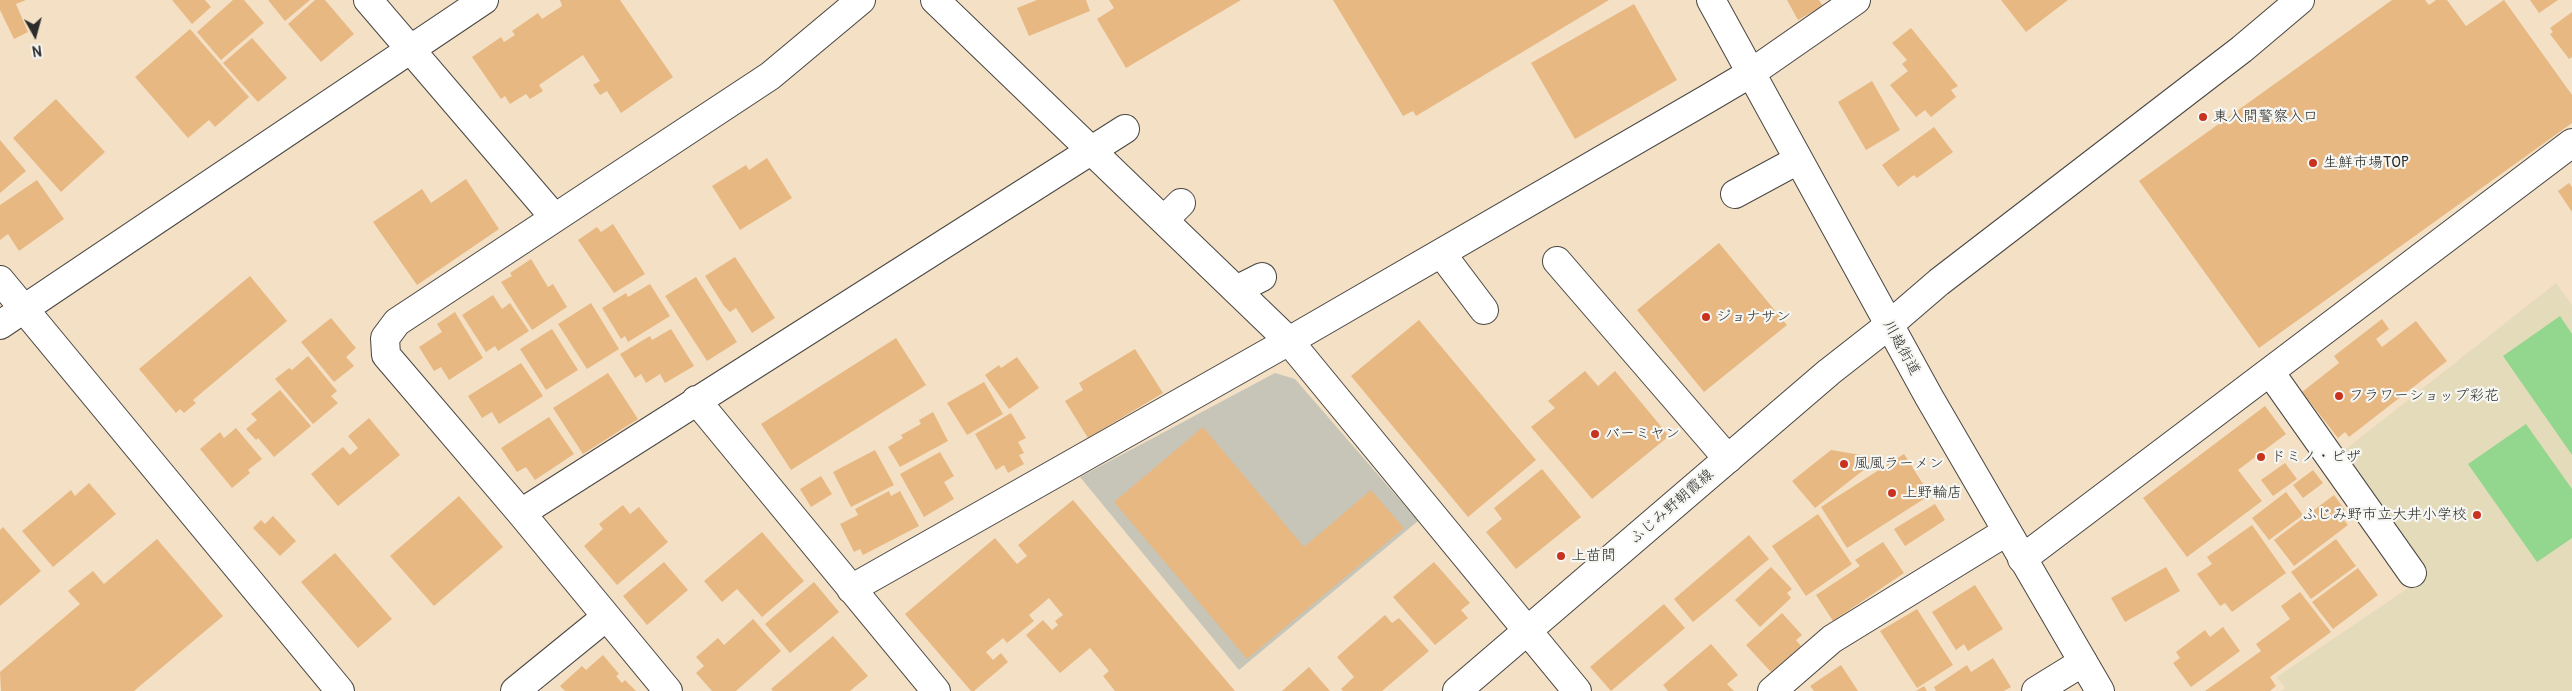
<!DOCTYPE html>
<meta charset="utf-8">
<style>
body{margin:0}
#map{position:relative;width:2572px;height:691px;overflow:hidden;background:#f3e0c5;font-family:Pangolin,sans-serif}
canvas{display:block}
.north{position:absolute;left:10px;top:10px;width:50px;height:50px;-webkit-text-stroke:4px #f6f6f2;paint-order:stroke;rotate:173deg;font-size:14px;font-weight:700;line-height:20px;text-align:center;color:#2b2b2b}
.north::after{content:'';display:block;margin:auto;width:18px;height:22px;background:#2b2b2b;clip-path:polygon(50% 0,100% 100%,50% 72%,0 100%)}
</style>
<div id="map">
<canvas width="2572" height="691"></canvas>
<div class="north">N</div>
</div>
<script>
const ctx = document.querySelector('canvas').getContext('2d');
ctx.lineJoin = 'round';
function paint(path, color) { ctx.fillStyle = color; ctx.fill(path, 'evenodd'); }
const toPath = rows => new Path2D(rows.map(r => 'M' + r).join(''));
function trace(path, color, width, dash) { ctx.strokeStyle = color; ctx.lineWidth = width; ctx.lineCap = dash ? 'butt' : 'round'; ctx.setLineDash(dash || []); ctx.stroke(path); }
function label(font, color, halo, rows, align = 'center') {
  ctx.font = font + ' Pangolin,"Klee One",sans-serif'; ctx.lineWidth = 4.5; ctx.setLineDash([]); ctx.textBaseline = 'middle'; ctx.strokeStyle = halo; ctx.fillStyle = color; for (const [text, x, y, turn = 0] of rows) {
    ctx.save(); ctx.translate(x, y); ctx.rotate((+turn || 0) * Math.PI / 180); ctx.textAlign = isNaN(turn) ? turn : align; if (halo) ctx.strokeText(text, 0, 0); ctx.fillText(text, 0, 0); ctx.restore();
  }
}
const built = toPath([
 [2556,283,2572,305,2572,691,2281,691,2285,688,2277,677,2423,578,2341,453]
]);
const industrial = toPath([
 [1275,373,1295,379,1418,521,1239,670,1080,477]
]);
const green = toPath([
 [2560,316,2572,334,2572,455,2503,356],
 [2526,424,2572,489,2572,538,2537,562,2468,464]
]);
const building = toPath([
 [0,0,26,0,16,4,28,32,14,39,0,10],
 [172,0,205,0,211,7,192,24],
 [233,0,244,0,264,23,221,60,197,32],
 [268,0,310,0,285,21],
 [315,0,325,0,354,34,321,62,288,24],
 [560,0,620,0,673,77,621,113,607,91,600,95,593,85,600,81,583,55,539,85,543,91,530,99,526,94,510,104,505,96,501,99,472,57,501,37,504,42,515,35,512,31,538,13,542,19,562,6],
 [1037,0,1086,0,1090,11,1029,36,1017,8],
 [1109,0,1241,0,1126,68,1097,19,1114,8],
 [1333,0,1609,0,1416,116,1413,111,1403,116],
 [1787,0,1819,0,1823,6,1798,20],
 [2001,0,2068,0,2026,32],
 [2392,0,2425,0,2429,5,2436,0,2447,0,2466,26,2504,0,2572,95,2572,123,2259,348,2139,181],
 [2530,0,2558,0,2539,13],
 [1634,4,1677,80,1575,139,1531,63],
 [2572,12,2572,57,2569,59,2550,34,2553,32,2550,28],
 [1911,28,1958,86,1951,90,1956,97,1931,117,1925,110,1916,117,1890,85,1908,71,1902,64,1907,60,1892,43],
 [190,29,249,97,215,127,209,120,188,138,135,77],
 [252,38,287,78,258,102,223,63],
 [1872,81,1900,130,1866,150,1838,102],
 [56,99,105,152,61,192,13,138],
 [1934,127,1953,152,1917,178,1914,175,1898,187,1882,165],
 [0,140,26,171,0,193],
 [767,158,792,198,740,230,712,186,746,165,749,170],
 [466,179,499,229,417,285,373,222,422,189,431,203],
 [37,180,64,219,19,251,8,234,0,240,0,205],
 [2569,183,2572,187,2572,212,2558,191],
 [613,224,645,274,614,293,578,240,597,227,601,232],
 [1719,243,1787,325,1704,392,1637,310],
 [735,257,775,318,752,333,736,308,730,312,724,306,705,276],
 [531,259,548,287,553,284,567,307,532,330,501,282,512,276,510,273],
 [250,276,287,321,193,400,196,403,184,413,180,409,176,413,139,369],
 [696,277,737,342,707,361,665,296],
 [650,284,670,316,628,342,625,336,621,339,602,308,626,293,628,297],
 [493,295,502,309,510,303,529,331,498,351,495,346,486,352,462,315],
 [591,303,619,349,587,369,558,324],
 [455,312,483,358,449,380,441,367,434,371,419,347,442,332,437,324],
 [331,318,356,348,346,357,354,366,334,382,301,342],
 [2382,319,2389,329,2376,339,2382,347,2416,321,2447,361,2349,437,2345,432,2338,438,2302,392,2339,363,2334,356],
 [1419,320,1536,460,1468,517,1351,376],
 [552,329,578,370,546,390,520,349],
 [671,329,694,366,665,383,660,374,646,383,641,374,635,378,620,354,650,336,652,340],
 [896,338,926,385,791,470,761,424],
 [1135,349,1163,393,1088,438,1065,401,1083,390,1079,383],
 [308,356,337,391,331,396,338,403,313,424,275,379,289,368,292,370],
 [1017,357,1039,388,1009,409,985,375,999,365,1001,368],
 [521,363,543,396,499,424,492,412,482,418,468,396],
 [1585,371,1598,386,1615,371,1669,436,1592,499,1531,427,1555,408,1548,401],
 [608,373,638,419,583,454,553,408],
 [984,382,1003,414,967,435,947,403],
 [280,390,311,426,274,457,258,438,256,440,246,429,257,420,251,414],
 [2265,406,2286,434,2238,470,2262,501,2187,557,2143,498],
 [933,412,948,441,900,467,888,447,903,438,901,435,921,424,919,420],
 [1011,413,1026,438,1018,442,1024,453,1019,455,1024,464,1008,473,1004,465,996,470,975,434],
 [549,417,574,454,535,480,526,467,517,472,501,448],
 [369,418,400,455,338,506,311,474,343,447,350,455,358,448,348,436],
 [1203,427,1304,547,1371,490,1404,528,1247,659,1114,502],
 [236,428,262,459,248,470,250,473,232,488,200,449,220,432,224,438],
 [875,450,894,485,851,507,833,472],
 [1831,450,1879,458,1815,508,1792,481],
 [940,452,954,476,944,482,954,499,924,517,900,474],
 [1904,454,1930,495,1847,548,1821,507],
 [2285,463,2297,479,2273,496,2261,480],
 [1542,469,1581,517,1516,569,1486,532,1502,519,1494,508],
 [2313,470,2323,483,2303,498,2293,485],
 [821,476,832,494,811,507,800,489],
 [89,483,116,514,53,567,22,531,71,490,75,496],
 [889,491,891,496,900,491,919,526,863,555,860,549,854,552,840,524,858,515,855,509],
 [2286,492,2303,515,2269,540,2252,518],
 [2334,495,2345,510,2339,514,2348,525,2294,566,2274,540],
 [459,496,503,547,434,606,390,556],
 [1073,500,1235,691,1115,691,1103,676,1109,671,1090,648,1060,673,1026,635,1043,620,1052,630,1058,625,1055,621,1063,615,1049,598,1029,615,1034,621,1007,643,1003,638,986,652,993,660,1001,653,1008,662,974,691,971,691,905,614,995,538,1017,564,1027,556,1018,545],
 [1935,504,1945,520,1905,546,1894,529],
 [623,505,630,514,639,507,668,542,617,585,584,546,603,529,599,524],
 [1818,514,1852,564,1806,596,1772,546],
 [273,516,296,541,280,556,253,528,261,520,265,524],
 [2252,525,2286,573,2232,612,2225,603,2220,606,2197,574,2212,564,2207,557],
 [3,527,41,571,0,606,0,530],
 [762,532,804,581,762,617,737,589,722,602,704,581],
 [1749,535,1769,559,1693,622,1674,599],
 [157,539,223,616,134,691,1,691,0,672,80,604,68,591,93,571,104,584],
 [2336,539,2356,566,2311,599,2291,572],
 [1883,542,1904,573,1833,621,1816,595,1860,566,1855,560],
 [335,553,392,619,358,648,301,582],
 [664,562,688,590,647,625,623,596],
 [1434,562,1470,603,1461,610,1468,618,1435,645,1393,597],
 [1771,567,1792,589,1787,593,1791,598,1760,627,1735,600],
 [2166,567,2180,591,2125,622,2111,598],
 [2358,568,2378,595,2333,629,2312,602],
 [814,582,839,612,790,653,765,624],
 [1975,585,2003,629,1968,651,1964,644,1956,650,1932,612],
 [2300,592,2331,632,2270,677,2276,686,2270,691,2205,691,2261,651,2256,644,2290,619,2281,606],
 [1664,604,1685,628,1611,691,1590,667],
 [1917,609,1953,665,1917,688,1880,631],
 [1782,613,1802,635,1796,640,1801,646,1771,672,1746,645],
 [1385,615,1392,623,1399,618,1429,651,1382,691,1343,691,1341,689,1354,677,1337,657],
 [753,619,781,651,736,691,712,691,696,673,704,666,696,657,718,638,724,645],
 [2223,627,2240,651,2191,687,2173,663,2180,658,2176,652,2205,630,2210,637],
 [833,636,868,676,850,691,773,691,771,689],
 [1711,644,1738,675,1727,684,1734,691,1668,691,1663,685],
 [603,655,619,674,616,676,622,683,625,680,636,691,565,691,560,686,582,666,586,670],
 [1993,658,2011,687,2004,691,1936,691,1934,687,1967,665,1971,672],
 [1841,665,1858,691,1814,691,1810,686],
 [1309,667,1330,691,1282,691],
 [1924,686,1927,691,1916,691]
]);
const minor = toPath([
 [368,0,554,217],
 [935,0,1289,341,1577,691],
 [1735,194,1798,160],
 [1164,220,1181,203],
 [1441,253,1484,310],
 [1557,261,1728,459],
 [0,280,340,691],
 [1236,290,1262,277],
 [0,325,484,0],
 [1889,325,1939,282,2242,49,2300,0],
 [2270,372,2412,573],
 [696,400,936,691],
 [521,513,1125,129],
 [2022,559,2572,143],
 [851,589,1289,341,1707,99,1751,73,1856,0],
 [515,691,606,617],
 [668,691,521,513,386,355,385,338,397,322,770,76,861,0],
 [1772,691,1832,639,2006,532],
 [2036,691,2083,662]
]);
const major = toPath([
 [1457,691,1829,372,1889,325]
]);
const highway = toPath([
 [1711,0,1929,397,2100,691]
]);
const markers = [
 [2203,117,5,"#c8321e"],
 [2313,163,5,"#c8321e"],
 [1706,317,5,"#c8321e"],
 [2339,396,5,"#c8321e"],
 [1595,434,5,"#c8321e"],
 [2261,457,5,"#c8321e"],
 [1844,464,5,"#c8321e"],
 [1892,493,5,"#c8321e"],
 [2477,515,5,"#c8321e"],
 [1561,556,5,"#c8321e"]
];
const poiNames = [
 ["東入間警察入口",2213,117],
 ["生鮮市場TOP",2323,163],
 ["ジョナサン",1716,317],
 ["フラワーショップ彩花",2349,396],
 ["バーミヤン",1605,434],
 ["ドミノ・ピザ",2271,457],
 ["風風ラーメン",1854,464],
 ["上野輪店",1902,493],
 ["ふじみ野市立大井小学校",2467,515,"right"],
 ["上苗間",1571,556]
];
const streetNames = [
 ["川越街道",1901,348,61],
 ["ふじみ野朝霞線",1672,507,-41]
];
paint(built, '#e4dbba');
paint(industrial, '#c6c5b8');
paint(green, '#93d68e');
paint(building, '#e8b883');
trace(minor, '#494642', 30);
trace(major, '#494642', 30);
trace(highway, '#494642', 30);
trace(minor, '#fff', 28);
trace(major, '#fff', 28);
trace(highway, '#fff', 28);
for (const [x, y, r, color] of markers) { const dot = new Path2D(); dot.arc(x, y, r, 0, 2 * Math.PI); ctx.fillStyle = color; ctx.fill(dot); trace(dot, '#f6f6f2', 2); }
label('15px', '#2b2b2b', '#f6f6f2', poiNames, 'left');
label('15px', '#2b2b2b', '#f6f6f2', streetNames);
</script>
